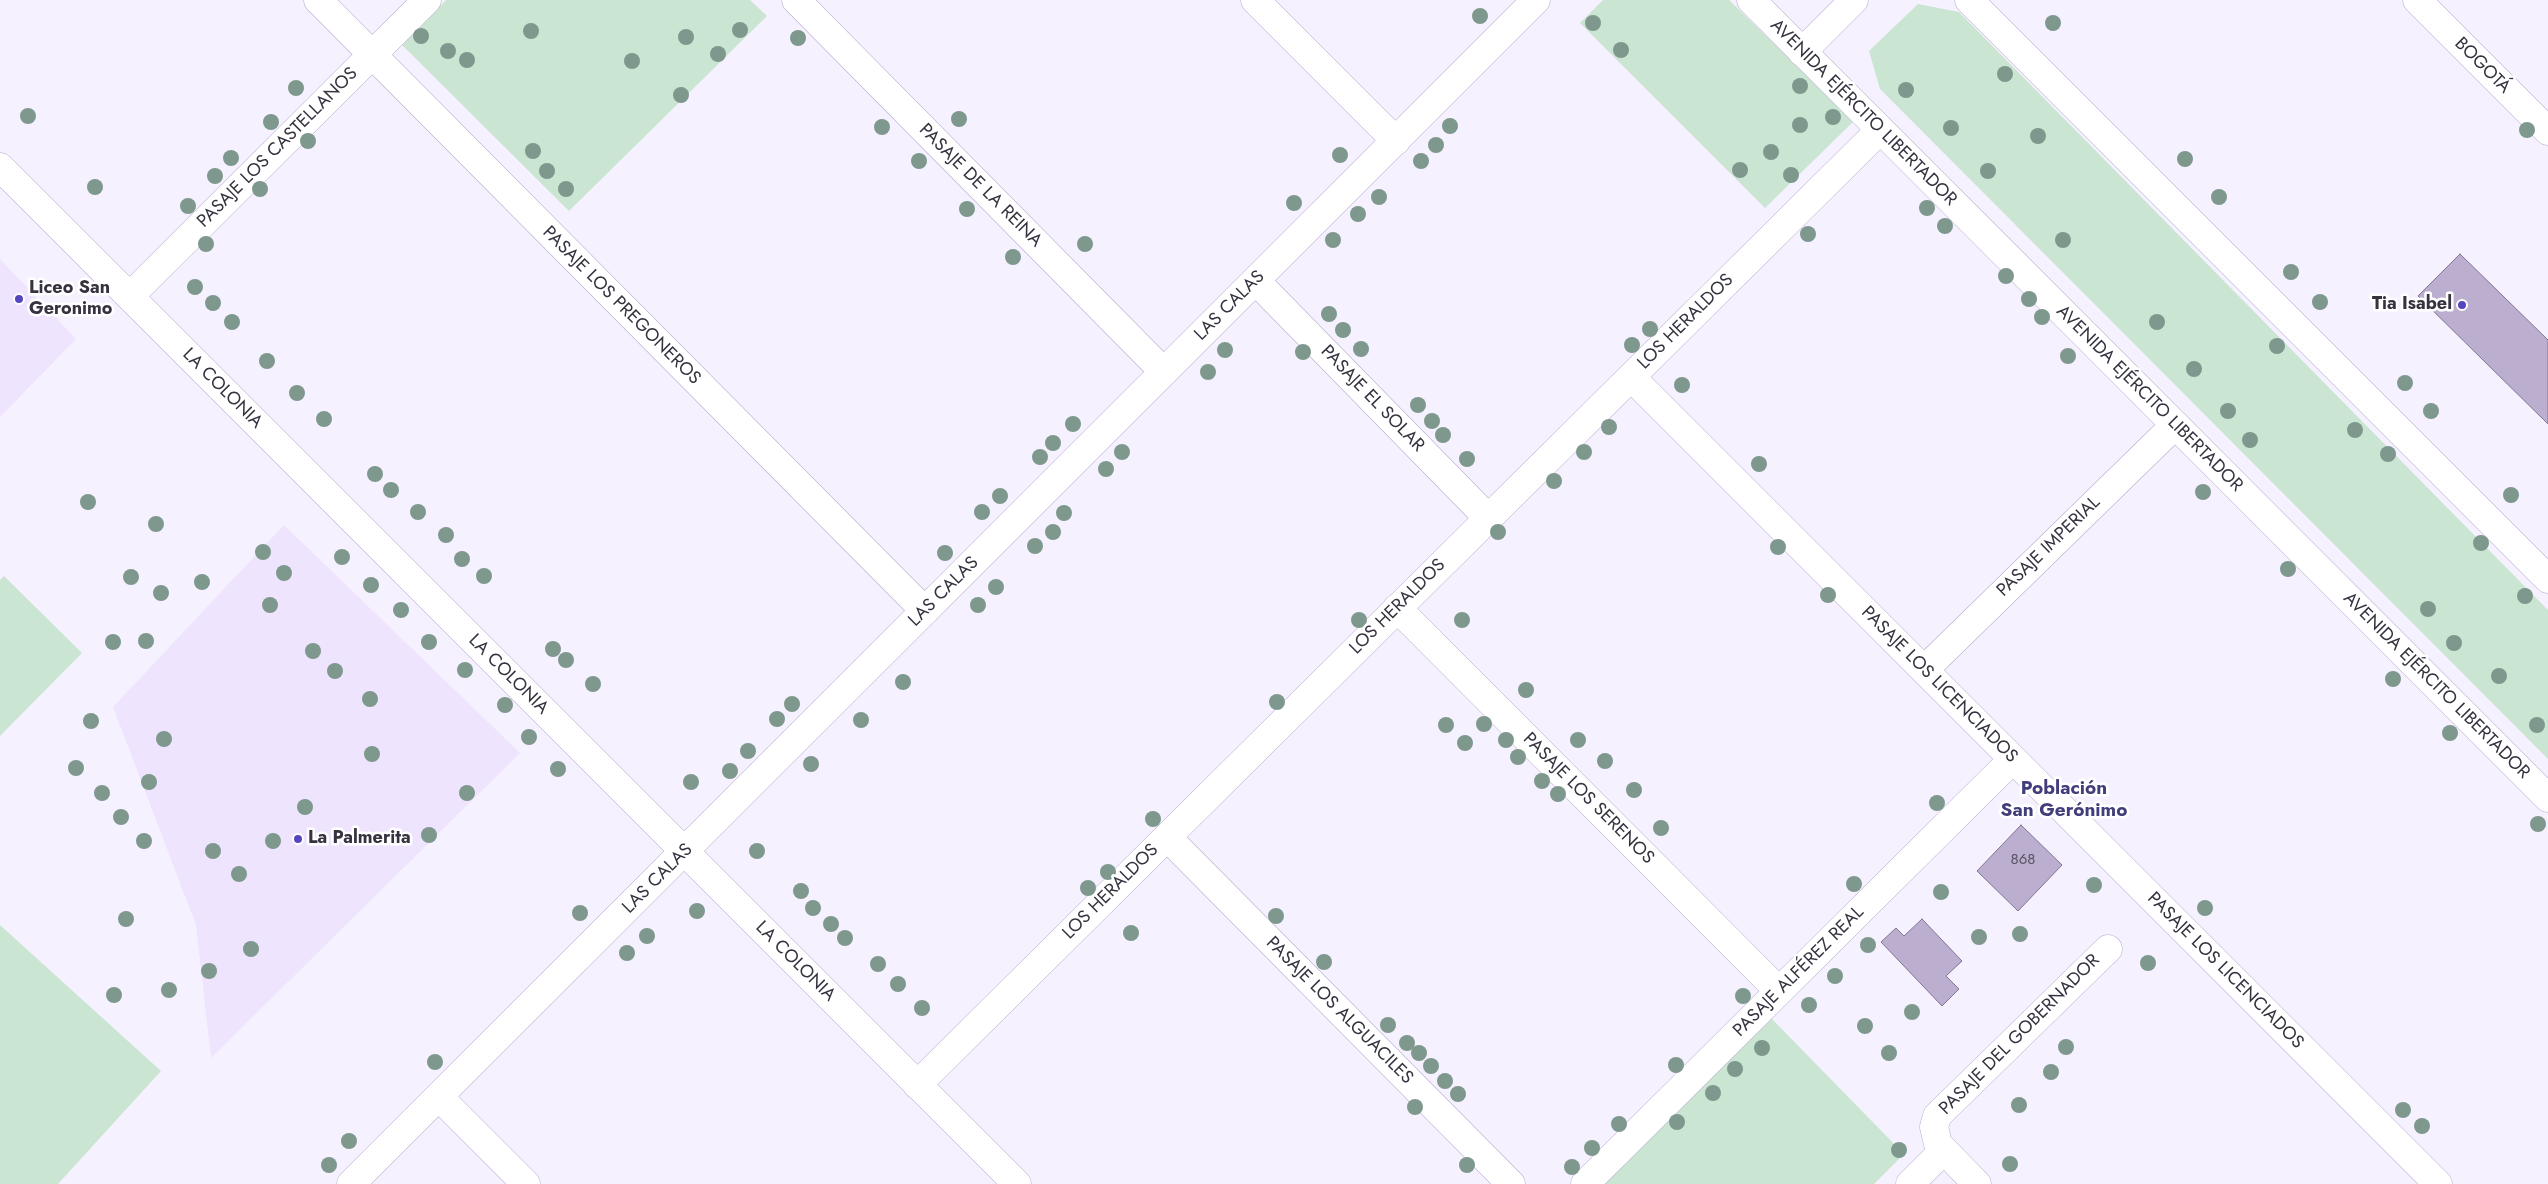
<!DOCTYPE html>
<meta charset="utf-8">
<style>
body{margin:0}
canvas{display:block;background:#f6f1ff}
</style>
<canvas width="2548" height="1184"></canvas>
<script>
const ctx = document.querySelector('canvas').getContext('2d');
ctx.lineJoin = 'round';
function paint(path, color) { ctx.fillStyle = color; ctx.fill(path, 'evenodd'); }
const toPath = rows => new Path2D(rows.map(r => 'M' + r).join(''));
function trace(path, color, width, dash) { ctx.strokeStyle = color; ctx.lineWidth = width; ctx.lineCap = dash ? 'butt' : 'round'; ctx.setLineDash(dash || []); ctx.stroke(path); }
function label(font, color, halo, rows, align = 'center') {
  ctx.font = font + ' Jost,sans-serif'; ctx.lineWidth = 5; ctx.setLineDash([]); ctx.textBaseline = 'middle'; ctx.strokeStyle = halo; ctx.fillStyle = color; for (const [text, x, y, turn = 0] of rows) {
    ctx.save(); ctx.translate(x, y); ctx.rotate((+turn || 0) * Math.PI / 180); ctx.textAlign = isNaN(turn) ? turn : align; if (halo) ctx.strokeText(text, 0, 0); ctx.fillText(text, 0, 0); ctx.restore();
  }
}
const built = toPath([
 [0,259,76,339,0,417],
 [284,525,520,753,211,1058,196,925,113,707]
]);
const green = toPath([
 [446,0,750,0,767,16,569,211,402,45],
 [1603,0,1729,0,1854,121,1765,208,1580,23],
 [1918,4,1959,12,2548,610,2548,759,1880,89,1869,51],
 [4,576,82,653,0,736,0,580],
 [0,925,161,1071,58,1184,0,1184],
 [1770,1017,1904,1154,1874,1184,1597,1184]
]);
const building = toPath([
 [2460,254,2548,340,2548,424,2418,296,2460,254],
 [2021,825,2062,865,2018,911,1977,871,2021,825],
 [1922,919,1962,961,1946,976,1959,989,1942,1006,1881,942,1896,928,1904,936,1922,919]
]);
const minor = toPath([
 [318,0,925,611],
 [796,0,1164,372],
 [1255,0,1396,141],
 [2417,0,2548,131],
 [1802,52,1854,0],
 [0,167,1017,1184],
 [1256,281,1488,518],
 [130,296,427,0],
 [1631,377,2438,1184],
 [1397,608,1779,991],
 [1924,670,2175,425],
 [1167,837,1511,1184],
 [917,1085,1880,130],
 [439,1097,526,1184],
 [351,1184,1536,0],
 [1585,1184,2013,759],
 [1910,1184,1944,1150],
 [1977,1184,1938,1144,1934,1127,1937,1116,2108,949]
]);
const tertiary = toPath([
 [1751,0,2548,798],
 [1969,0,2548,579]
]);
const trees = [
 [1480,16],
 [1593,23],
 [2053,23],
 [740,30],
 [531,31],
 [421,36],
 [686,37],
 [798,38],
 [1621,50],
 [448,51],
 [718,54],
 [467,60],
 [632,61],
 [2005,74],
 [1800,86],
 [296,88],
 [1906,90],
 [681,95],
 [28,116],
 [1833,117],
 [959,119],
 [271,122],
 [1800,125],
 [1450,126],
 [882,127],
 [1951,128],
 [2527,130],
 [2038,136],
 [308,141],
 [1436,145],
 [533,151],
 [1771,152],
 [1340,155],
 [231,158],
 [2185,159],
 [919,161],
 [1421,161],
 [1740,170],
 [547,171],
 [1988,171],
 [1791,175],
 [215,176],
 [95,187],
 [260,189],
 [566,189],
 [1379,197],
 [2219,197],
 [1294,203],
 [188,206],
 [1927,208],
 [967,209],
 [1358,214],
 [1945,226],
 [1808,234],
 [1333,240],
 [2063,240],
 [206,244],
 [1085,244],
 [1013,257],
 [2291,272],
 [2006,276],
 [195,287],
 [2029,299],
 [2320,302],
 [213,303],
 [1329,314],
 [2042,317],
 [232,322],
 [2157,322],
 [1650,329],
 [1343,330],
 [1632,345],
 [2277,346],
 [1361,349],
 [1225,350],
 [1303,352],
 [2068,356],
 [267,361],
 [2194,369],
 [1208,372],
 [2405,383],
 [1682,385],
 [297,393],
 [1418,405],
 [2228,411],
 [2431,411],
 [324,419],
 [1432,421],
 [1073,424],
 [1609,427],
 [2355,430],
 [1443,435],
 [2250,440],
 [1053,443],
 [1122,452],
 [1584,452],
 [2388,454],
 [1040,457],
 [1467,459],
 [1759,464],
 [1106,469],
 [375,474],
 [1554,481],
 [391,490],
 [2203,492],
 [2511,495],
 [1000,496],
 [88,502],
 [418,512],
 [982,512],
 [1064,513],
 [156,524],
 [1053,532],
 [1498,532],
 [446,535],
 [2481,543],
 [1035,546],
 [1778,547],
 [263,552],
 [945,553],
 [342,557],
 [462,559],
 [2288,569],
 [284,573],
 [484,576],
 [131,577],
 [202,582],
 [371,585],
 [996,587],
 [161,593],
 [1828,595],
 [2525,596],
 [270,605],
 [978,605],
 [2428,609],
 [401,610],
 [1359,620],
 [1462,620],
 [146,641],
 [113,642],
 [429,642],
 [2454,643],
 [553,649],
 [313,651],
 [566,660],
 [465,670],
 [335,671],
 [2499,676],
 [2393,679],
 [903,682],
 [593,684],
 [1526,690],
 [370,699],
 [1277,702],
 [792,704],
 [505,705],
 [777,719],
 [861,720],
 [91,721],
 [1484,724],
 [1446,725],
 [2537,725],
 [2450,733],
 [529,737],
 [164,739],
 [1506,740],
 [1578,740],
 [1465,743],
 [748,751],
 [372,754],
 [1518,757],
 [1605,761],
 [811,764],
 [76,768],
 [558,769],
 [730,771],
 [1542,781],
 [149,782],
 [691,782],
 [1634,790],
 [102,793],
 [467,793],
 [1558,794],
 [1937,803],
 [305,807],
 [121,817],
 [1153,819],
 [2538,824],
 [1661,828],
 [429,835],
 [144,841],
 [273,841],
 [213,851],
 [757,851],
 [1108,872],
 [239,874],
 [1854,884],
 [2094,885],
 [1088,888],
 [801,891],
 [1941,892],
 [813,908],
 [2205,908],
 [697,911],
 [580,913],
 [1276,916],
 [126,919],
 [831,924],
 [1131,933],
 [2020,934],
 [647,936],
 [1979,937],
 [845,938],
 [1868,945],
 [251,949],
 [627,953],
 [1324,962],
 [2148,963],
 [878,964],
 [209,971],
 [1835,976],
 [898,984],
 [169,990],
 [114,995],
 [1743,996],
 [1809,1005],
 [922,1008],
 [1912,1012],
 [1388,1025],
 [1865,1026],
 [1407,1043],
 [2066,1047],
 [1762,1048],
 [1419,1053],
 [1889,1053],
 [435,1062],
 [1676,1065],
 [1431,1066],
 [1735,1069],
 [2051,1072],
 [1445,1081],
 [1713,1093],
 [1458,1094],
 [2019,1105],
 [1415,1107],
 [2403,1110],
 [1677,1122],
 [1619,1124],
 [2422,1126],
 [349,1141],
 [1592,1148],
 [1899,1150],
 [2010,1164],
 [329,1165],
 [1467,1165],
 [1572,1167]
];
const markers = [
 [19,299,5,"#5646be"],
 [2462,305,5,"#5646be"],
 [298,839,5,"#5646be"]
];
const numberNames = [
 ["868",2023,860]
];
const streetNames = [
 ["BOGOTÁ",2482,66,45],
 ["AVENIDA EJÉRCITO LIBERTADOR",1863,113,45],
 ["PASAJE LOS CASTELLANOS",278,148,-45],
 ["PASAJE DE LA REINA",980,186,45],
 ["PASAJE LOS PREGONEROS",621,306,45],
 ["LAS CALAS",1230,306,-45],
 ["LOS HERALDOS",1686,322,-45],
 ["LA COLONIA",222,389,45],
 ["PASAJE EL SOLAR",1372,399,46],
 ["AVENIDA EJÉRCITO LIBERTADOR",2149,399,45],
 ["PASAJE IMPERIAL",2049,547,-44],
 ["LAS CALAS",944,592,-45],
 ["LOS HERALDOS",1398,607,-45],
 ["LA COLONIA",508,675,45],
 ["PASAJE LOS LICENCIADOS",1939,685,45],
 ["AVENIDA EJÉRCITO LIBERTADOR",2436,686,45],
 ["PASAJE LOS SERENOS",1588,799,45],
 ["LAS CALAS",658,879,-45],
 ["LOS HERALDOS",1111,892,-45],
 ["LA COLONIA",795,962,45],
 ["PASAJE LOS LICENCIADOS",2225,971,45],
 ["PASAJE ALFÉREZ REAL",1799,972,-45],
 ["PASAJE LOS ALGUACILES",1339,1011,45],
 ["PASAJE DEL GOBERNADOR",2020,1035,-45]
];
const poiNames = [
 ["Liceo San",29,289],
 ["Geronimo",29,310],
 ["Tia Isabel",2452,305,"right"],
 ["La Palmerita",308,839]
];
const neighbourhoodNames = [
 ["Población",2064,789],
 ["San Gerónimo",2064,811]
];
paint(built, '#eee4fd');
paint(green, '#cae6d2');
paint(building, '#bcaece');
trace(building, '#827593', 1);
trace(minor, '#b6a9ca', 29);
trace(tertiary, '#b6a9ca', 29);
trace(minor, '#fff', 28);
trace(tertiary, '#fff', 28);
ctx.fillStyle = '#7e988d';
for (const [x, y] of trees) { ctx.beginPath(); ctx.arc(x, y, 8, 0, 2 * Math.PI); ctx.fill(); }
for (const [x, y, r, color] of markers) { const dot = new Path2D(); dot.arc(x, y, r, 0, 2 * Math.PI); ctx.fillStyle = color; ctx.fill(dot); trace(dot, '#fff', 2); }
label('15px', '#585163', null, numberNames);
label('18px', '#37323f', '#fff', streetNames);
label('bold 18px', '#37323f', '#fff', poiNames, 'left');
label('bold 19px', '#423e7b', '#fff', neighbourhoodNames);
</script>
